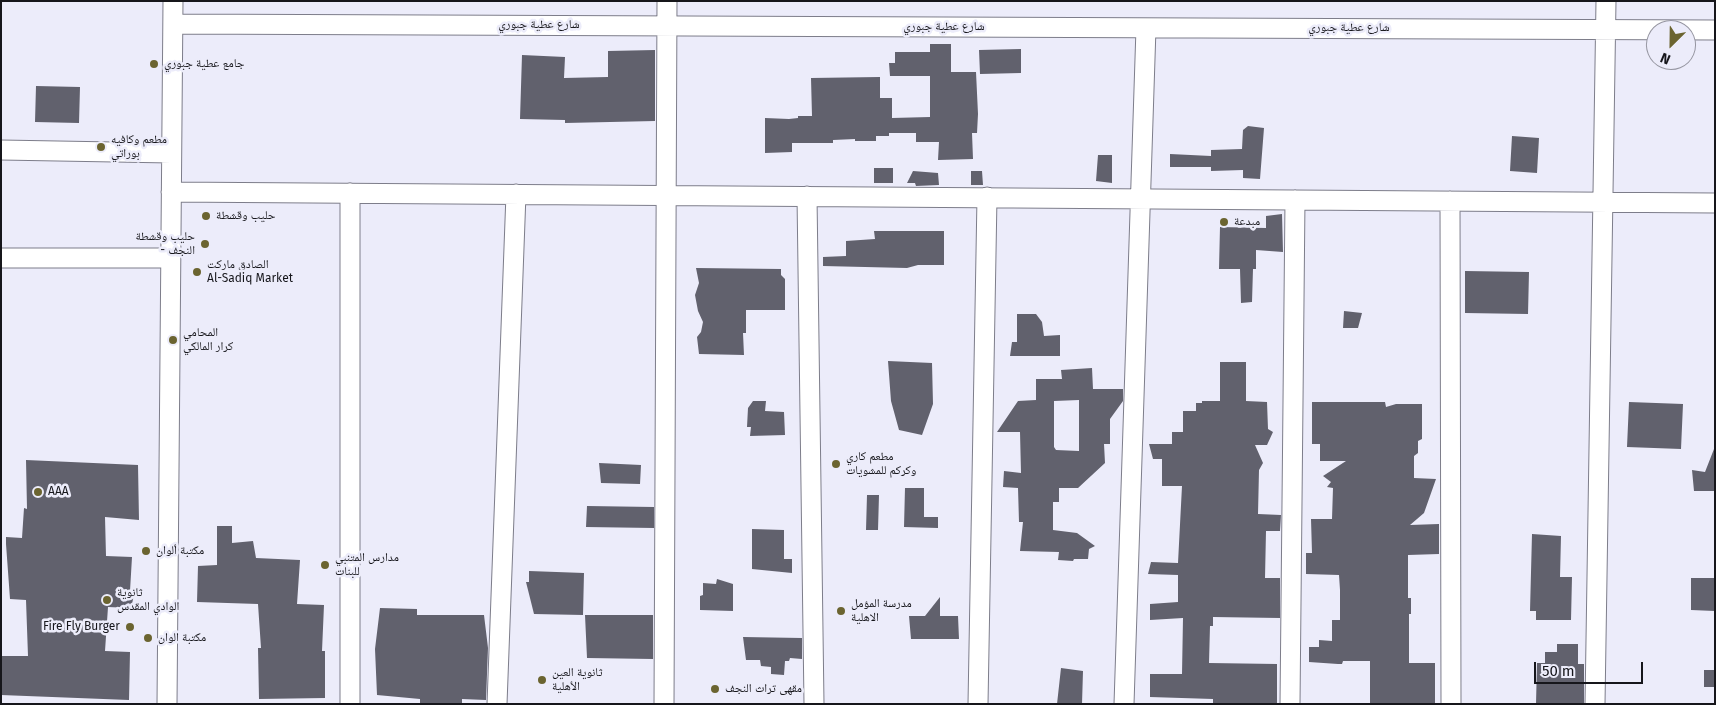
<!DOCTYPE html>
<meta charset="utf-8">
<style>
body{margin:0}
#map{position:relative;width:1716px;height:705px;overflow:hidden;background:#ececfa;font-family:"Fira Sans",sans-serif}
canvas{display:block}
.frame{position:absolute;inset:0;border:2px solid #16161b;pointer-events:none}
.north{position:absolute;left:1646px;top:20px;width:50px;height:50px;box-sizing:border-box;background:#ececfa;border:1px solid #9696a1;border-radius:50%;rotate:203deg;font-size:14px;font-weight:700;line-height:20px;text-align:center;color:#16161b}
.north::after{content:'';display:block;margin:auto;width:18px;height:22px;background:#6b6430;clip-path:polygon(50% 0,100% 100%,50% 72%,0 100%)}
.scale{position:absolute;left:1534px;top:662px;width:109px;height:22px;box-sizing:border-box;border:2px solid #16161b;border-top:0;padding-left:6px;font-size:15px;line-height:18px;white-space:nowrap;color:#16161b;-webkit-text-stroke:4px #ececfa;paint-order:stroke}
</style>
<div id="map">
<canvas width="1716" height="705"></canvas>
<div class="frame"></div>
<div class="north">N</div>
<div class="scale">50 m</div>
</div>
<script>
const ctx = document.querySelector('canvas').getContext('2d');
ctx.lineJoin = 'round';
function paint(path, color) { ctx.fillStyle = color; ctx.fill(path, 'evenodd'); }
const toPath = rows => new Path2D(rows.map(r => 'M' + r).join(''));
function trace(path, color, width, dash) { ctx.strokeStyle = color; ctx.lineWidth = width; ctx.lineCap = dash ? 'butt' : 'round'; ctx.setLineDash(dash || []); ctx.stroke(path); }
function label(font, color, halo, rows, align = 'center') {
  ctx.font = font + ' "Fira Sans","Noto Naskh Arabic",sans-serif'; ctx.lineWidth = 5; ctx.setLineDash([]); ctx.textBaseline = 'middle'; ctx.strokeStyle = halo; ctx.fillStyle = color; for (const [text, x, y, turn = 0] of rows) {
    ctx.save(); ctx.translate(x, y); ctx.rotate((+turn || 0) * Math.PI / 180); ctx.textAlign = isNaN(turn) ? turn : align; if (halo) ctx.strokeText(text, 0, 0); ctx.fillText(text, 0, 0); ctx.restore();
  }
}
const building = toPath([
 [930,44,951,44,951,72,976,72,978,114,977,133,972,133,973,159,938,160,939,142,916,142,916,133,889,133,889,136,876,136,876,141,855,141,855,139,833,140,833,143,792,143,792,152,765,153,765,118,789,119,798,118,798,116,812,116,811,78,880,77,880,98,892,98,892,118,930,117,930,76,890,76,889,63,895,63,895,52,930,52],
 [1021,49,1021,73,980,74,979,50],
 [655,50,655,121,565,123,565,120,520,119,522,55,565,57,564,78,608,77,608,51],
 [36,86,80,87,79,123,35,122],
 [1248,126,1264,128,1260,179,1243,178,1243,170,1211,171,1211,167,1170,167,1170,154,1211,156,1211,150,1242,149,1243,130],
 [1512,136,1539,138,1537,173,1510,171],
 [1098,155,1112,155,1112,183,1096,181],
 [874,168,893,168,893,183,874,183],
 [913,171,938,173,939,185,916,186,915,183,907,183],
 [971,171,982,171,983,185,971,185],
 [1282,214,1283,252,1256,250,1256,269,1253,269,1252,302,1241,303,1240,269,1219,269,1220,227,1266,228,1266,216],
 [874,231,944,231,944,265,918,265,907,268,823,266,823,257,846,256,846,241,875,239],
 [696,268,781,269,781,275,785,279,785,310,746,310,746,333,743,333,744,355,699,354,697,337,701,332,703,322,698,311,695,295,699,283],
 [1465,271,1529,272,1528,314,1465,313],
 [1344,311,1362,313,1358,328,1343,328],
 [1017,314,1036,314,1042,322,1044,336,1060,335,1060,356,1010,356,1012,342,1017,342],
 [888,361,932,363,933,404,922,435,899,430,891,401],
 [1220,362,1246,362,1246,401,1267,402,1268,429,1273,432,1267,445,1255,445,1263,463,1259,470,1258,514,1281,515,1280,531,1266,531,1265,578,1280,578,1280,618,1213,617,1213,626,1210,626,1209,663,1277,664,1277,704,1213,704,1213,699,1150,697,1150,674,1182,674,1183,618,1150,620,1150,604,1178,602,1178,575,1148,574,1151,562,1178,563,1182,486,1162,486,1162,459,1153,459,1149,444,1172,444,1172,432,1183,432,1183,411,1196,411,1196,403,1202,403,1202,401,1220,401],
 [1092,368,1093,389,1123,389,1123,401,1110,419,1110,444,1104,444,1105,463,1078,488,1059,488,1059,502,1053,502,1053,530,1077,533,1095,546,1089,549,1088,559,1074,559,1073,561,1058,560,1059,552,1020,551,1023,522,1019,522,1018,488,1003,487,1004,471,1021,473,1020,432,997,432,1018,401,1036,400,1036,379,1062,379,1061,370],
 [1079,400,1079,451,1056,450,1054,447,1054,401],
 [753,401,766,401,765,411,784,412,785,435,750,436,751,427,747,427,748,408],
 [1312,402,1385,402,1386,407,1396,404,1422,404,1422,439,1418,441,1418,453,1414,456,1414,478,1436,479,1424,513,1410,525,1439,524,1439,554,1408,555,1408,598,1411,598,1411,614,1409,614,1409,663,1435,663,1435,704,1370,704,1370,661,1343,661,1342,664,1338,664,1309,662,1309,647,1319,647,1319,640,1332,641,1332,620,1340,620,1340,590,1339,575,1306,574,1306,553,1312,553,1311,519,1332,519,1333,488,1327,487,1331,482,1323,476,1346,461,1320,461,1320,444,1312,444],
 [1629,402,1683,404,1681,449,1627,447],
 [1714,449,1715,491,1694,491,1692,470,1705,472],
 [26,460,138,465,139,520,105,517,106,556,132,557,130,591,135,591,131,608,108,607,105,651,130,652,129,700,1,695,1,656,28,656,26,600,10,599,6,544,6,537,22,538,24,508,27,509],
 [599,463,641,465,640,484,601,483],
 [905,488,924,488,924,517,938,517,938,528,904,527],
 [867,495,879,495,878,530,866,530],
 [587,506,654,507,654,528,586,527],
 [217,526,232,526,232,543,253,541,256,558,300,560,297,604,324,605,322,651,325,651,325,698,259,699,258,648,261,648,258,604,197,602,198,566,217,565],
 [752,529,784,530,784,559,792,559,792,573,752,569],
 [1532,534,1561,536,1560,577,1572,577,1571,620,1536,620,1536,611,1530,611],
 [529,571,584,573,583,615,534,614,526,582,529,582],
 [1691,578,1715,578,1715,611,1691,610],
 [717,579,733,584,733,611,700,610,700,596,703,595,703,583,716,584],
 [940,597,940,616,958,616,959,639,911,639,909,616,925,616],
 [380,608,417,609,417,615,484,615,488,648,486,700,462,699,462,704,420,704,420,699,377,695,375,649],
 [585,615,653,615,653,659,587,658],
 [743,637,802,638,802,659,790,658,789,661,785,661,784,675,771,674,771,667,761,666,760,660,746,660],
 [1557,644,1578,644,1578,664,1584,664,1584,704,1536,704,1537,663,1545,663,1545,652,1557,652],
 [1061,668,1083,671,1082,704,1057,704],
 [1704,670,1715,670,1715,687,1704,687]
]);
const minor = toPath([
 [173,24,1715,30],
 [1,150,171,153],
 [171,192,1715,203],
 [807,196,814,704],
 [1450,201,1451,704],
 [1,258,170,258],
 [167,704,173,1],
 [350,704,350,193],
 [497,704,516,194],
 [664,704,667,1],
 [978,704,987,197],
 [1124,704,1146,28],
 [1290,704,1295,200],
 [1595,704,1606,1]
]);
const markers = [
 [154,64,5,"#6b6430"],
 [101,147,5,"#6b6430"],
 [206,216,5,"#6b6430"],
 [1224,222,5,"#6b6430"],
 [205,244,5,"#6b6430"],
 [197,272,5,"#6b6430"],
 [173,340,5,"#6b6430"],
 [836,464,5,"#6b6430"],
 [38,492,5,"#6b6430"],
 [146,551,5,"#6b6430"],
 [325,565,5,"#6b6430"],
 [107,600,5,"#6b6430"],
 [841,611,5,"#6b6430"],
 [130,627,5,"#6b6430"],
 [148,638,5,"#6b6430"],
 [542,680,5,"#6b6430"],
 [715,689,5,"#6b6430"]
];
const streetNames = [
 ["شارع عطية جبوري",539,25],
 ["شارع عطية جبوري",944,27],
 ["شارع عطية جبوري",1349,28]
];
const poiNames = [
 ["جامع عطية جبوري",164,64],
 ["مطعم وكافيه",111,140],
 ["بوراتي",111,154],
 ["حليب وقشطة",216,216],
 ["مبدعة",1234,222],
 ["حليب وقشطة",195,237,"right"],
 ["- النجف",195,251,"right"],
 ["الصادق ماركت",207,265],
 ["Al-Sadiq Market",207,279],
 ["المحامي",183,333],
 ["كرار المالكي",183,347],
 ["مطعم كاري",846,457],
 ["وكركم للمشويات",846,471],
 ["AAA",48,492],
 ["مكتبة ألوان",156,551],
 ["مدارس المتنبي",335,558],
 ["للبنات",335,572],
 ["ثانوية",117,593],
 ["الوادي المقدس",117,607],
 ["مدرسة المؤمل",851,604],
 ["الاهلية",851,618],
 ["Fire Fly Burger",120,627,"right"],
 ["مكتبة الوان",158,638],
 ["ثانوية العين",552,673],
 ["الأهلية",552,687],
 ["مقهى تراث النجف",725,689]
];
paint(building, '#61616d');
trace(minor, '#7d7d8a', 21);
trace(minor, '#fff', 19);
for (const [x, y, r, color] of markers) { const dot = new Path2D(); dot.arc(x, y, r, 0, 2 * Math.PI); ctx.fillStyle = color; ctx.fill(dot); trace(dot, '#ececfa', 2); }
label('12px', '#16161b', '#ececfa', streetNames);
label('12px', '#16161b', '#ececfa', poiNames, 'left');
</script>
